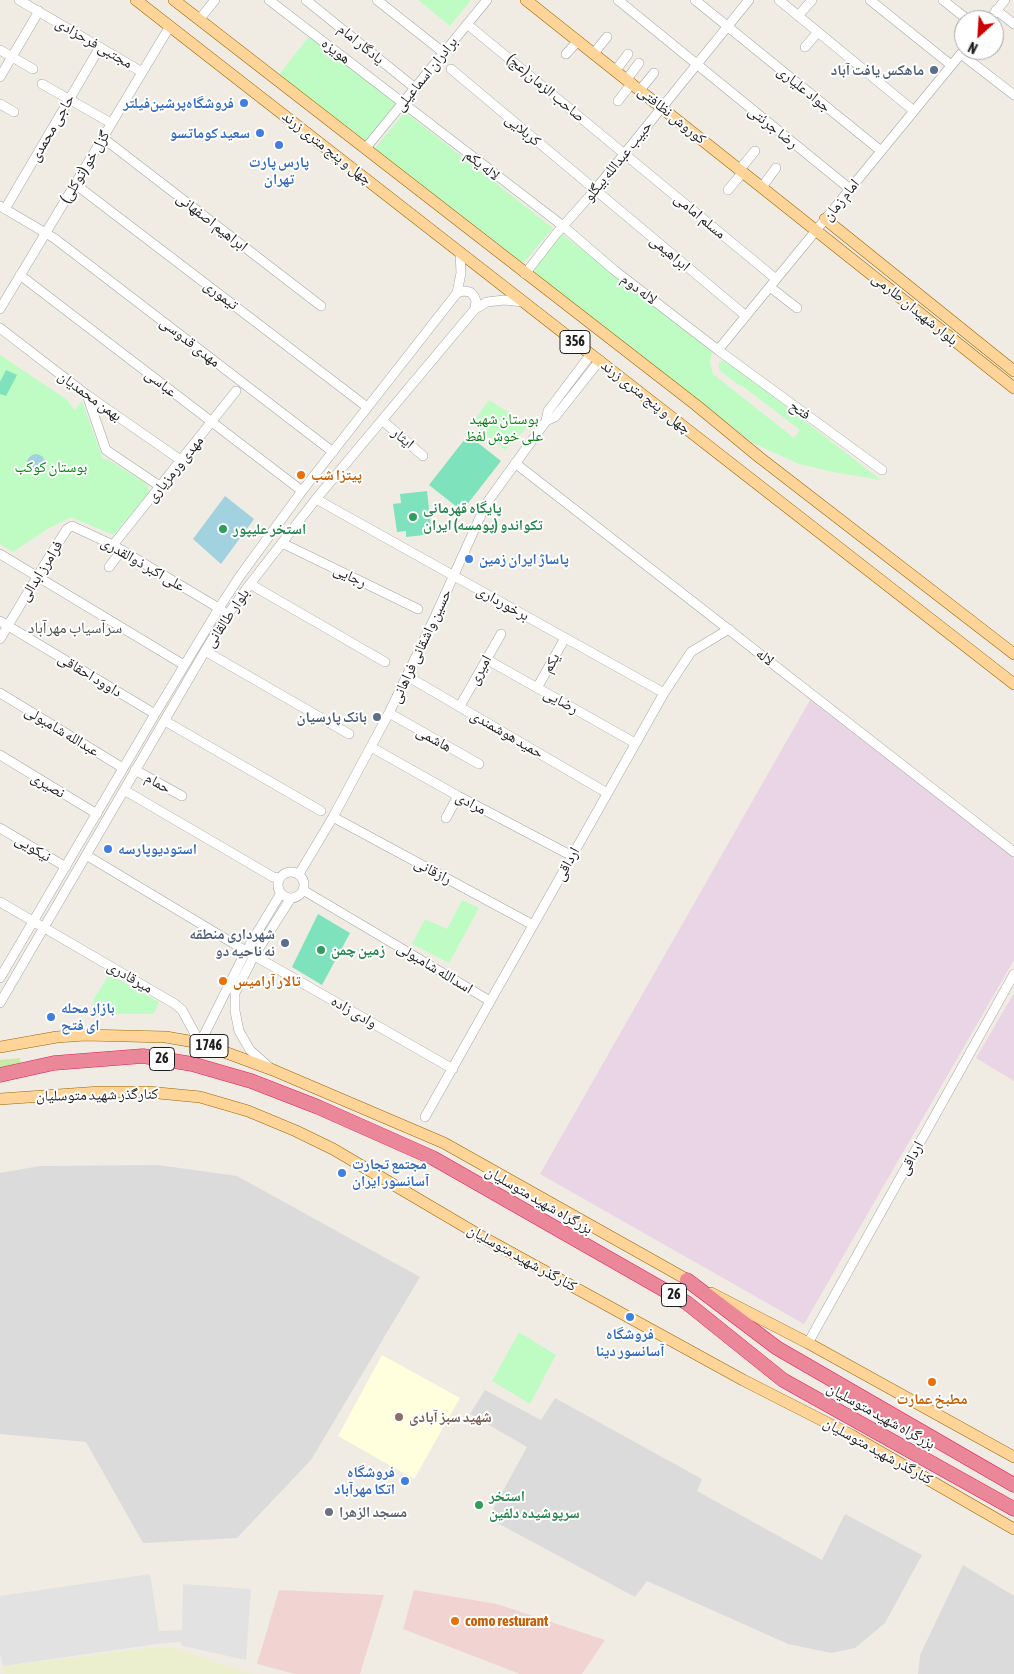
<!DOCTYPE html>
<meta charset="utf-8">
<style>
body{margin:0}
#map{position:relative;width:1014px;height:1674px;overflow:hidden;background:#f0ece4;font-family:"Asap Condensed",sans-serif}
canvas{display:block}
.north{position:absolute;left:954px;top:10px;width:50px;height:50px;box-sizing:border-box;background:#fff;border:1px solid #a5a5a5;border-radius:50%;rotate:206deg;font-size:14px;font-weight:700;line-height:20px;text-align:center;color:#1e1e1e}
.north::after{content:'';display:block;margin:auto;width:18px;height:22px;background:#cc0200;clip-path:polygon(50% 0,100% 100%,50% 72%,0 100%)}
</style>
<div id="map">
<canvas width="1014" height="1674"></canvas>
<div class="north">N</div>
</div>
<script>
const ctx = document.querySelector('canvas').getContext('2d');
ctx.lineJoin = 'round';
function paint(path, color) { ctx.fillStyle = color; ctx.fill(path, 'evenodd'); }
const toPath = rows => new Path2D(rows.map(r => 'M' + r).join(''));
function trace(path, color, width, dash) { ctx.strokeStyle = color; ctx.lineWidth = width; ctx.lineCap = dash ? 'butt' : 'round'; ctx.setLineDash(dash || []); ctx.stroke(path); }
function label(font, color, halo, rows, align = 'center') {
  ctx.font = font + ' "Asap Condensed","Noto Naskh Arabic",sans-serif'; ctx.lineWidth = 4; ctx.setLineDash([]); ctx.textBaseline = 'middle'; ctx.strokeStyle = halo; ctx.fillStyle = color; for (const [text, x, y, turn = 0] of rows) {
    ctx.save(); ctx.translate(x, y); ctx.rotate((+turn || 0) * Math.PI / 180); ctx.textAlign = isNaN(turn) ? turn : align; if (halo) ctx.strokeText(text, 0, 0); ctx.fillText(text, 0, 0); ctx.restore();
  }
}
const residential = toPath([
 [158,1165,237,1176,420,1277,311,1460,237,1538,143,1543,86,1442,0,1434,0,1173,40,1166],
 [485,1390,541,1420,555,1398,702,1479,697,1491,822,1560,845,1514,922,1555,885,1623,855,1648,831,1653,788,1644,647,1581,635,1597,488,1518,527,1447,470,1414],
 [963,1565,1014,1596,1014,1674,918,1674,920,1655]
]);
const commercial = toPath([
 [279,1590,384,1595,360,1674,295,1674,257,1664],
 [414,1590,497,1604,605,1640,582,1674,520,1674,403,1629]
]);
const industrial = toPath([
 [810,700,1014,858,1014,960,804,1324,540,1174],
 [1014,993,1014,1081,976,1058]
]);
const education = toPath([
 [382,1355,460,1398,414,1479,338,1436]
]);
const farmland = toPath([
 [166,1646,253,1674,4,1674,3,1666]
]);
const grass = toPath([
 [20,1058,21,1064,0,1068,0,1060]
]);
const park = toPath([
 [418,0,471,0,450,26],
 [310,35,396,104,367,141,362,141,278,76],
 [405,112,553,228,525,261,521,262,374,149],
 [562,234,707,345,712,352,710,363,713,374,794,438,800,430,741,385,740,386,723,373,719,369,719,362,726,360,881,480,833,472,799,464,753,443,535,275,534,269],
 [0,355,66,399,75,410,82,401,103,459,107,459,147,484,150,494,113,535,71,517,49,528,13,552,0,544],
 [489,400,529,425,505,450,472,423],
 [462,900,479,908,449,963,412,944,425,919,447,929],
 [109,974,159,1002,155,1012,152,1014,91,1014,94,999],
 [519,1332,556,1355,530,1404,492,1381]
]);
const pitch = toPath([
 [6,370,17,375,6,396,0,394,0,382],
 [468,435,501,461,462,511,429,485],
 [427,491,432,534,406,537,406,531,397,532,393,504,401,503,400,494],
 [318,914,350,933,322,985,292,967]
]);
const parking = toPath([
 [150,1574,159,1631,182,1630,183,1584,251,1589,246,1660,183,1646,180,1642,164,1643,3,1666,0,1653,0,1596]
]);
const water = toPath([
 '27 463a9 9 0 1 1 18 0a9 9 0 1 1-18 0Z',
 [225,496,254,519,221,564,193,539]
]);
const minor = toPath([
 [19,0,142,72],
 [269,0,563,226,614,270,718,350,882,470],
 [306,0,415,88],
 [377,0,444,53],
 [618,0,850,189],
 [695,0,881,151],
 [779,0,914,111],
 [870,0,951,65],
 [943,0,968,20],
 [996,10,1014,24],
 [798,16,812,0],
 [199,20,215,0],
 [989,20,1005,0],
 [467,24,776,279],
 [805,47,818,32],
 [0,50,33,69],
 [594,53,607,37],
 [566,54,578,41],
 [961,54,1014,95],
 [451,69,746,316],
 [616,70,628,54],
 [0,77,39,11],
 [627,79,639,63],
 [42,84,111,123],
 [640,90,654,73],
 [618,101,632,83],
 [0,104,14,112],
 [103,138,321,306],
 [365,149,487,0],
 [740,169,755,151],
 [75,184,367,407],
 [762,187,776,168],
 [728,190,743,172],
 [0,206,54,238,333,452],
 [5,209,100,47],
 [525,274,556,234,595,190,749,0],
 [20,275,302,491],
 [770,287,797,308],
 [457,293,464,291,470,292,474,296,476,301,475,309],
 [0,309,170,26],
 [0,328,87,395,182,461],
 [718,350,964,50],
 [87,395,106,450,161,487],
 [383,421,423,456],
 [546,421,555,417,600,360],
 [515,463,1014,852],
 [316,499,664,693],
 [282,543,418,609],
 [113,545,236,391],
 [0,554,184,665],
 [109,567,122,550],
 [250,584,385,662],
 [0,621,155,714],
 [0,639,43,567,67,529,72,526,113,545,222,610],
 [205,651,349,734],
 [486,659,635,743],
 [407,676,607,793],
 [537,688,565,638],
 [0,693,123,768],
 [460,706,501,634],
 [389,713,479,764],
 [165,721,321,811],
 [371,747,458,796,572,856],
 [0,755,97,814],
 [135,770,182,796],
 [124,790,273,877,280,878],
 [333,817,533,925],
 [446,818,458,796],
 [0,828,66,867],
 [86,855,246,951,453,1069],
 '278 885a13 13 0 1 1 26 0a13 13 0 1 1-26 0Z',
 [299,874,333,817,389,713,434,619,486,504,546,421,548,411,591,354],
 [303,890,490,1001],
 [0,902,175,1004,182,1010,200,1043],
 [0,978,155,714,219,608,240,576,302,491,457,293,461,273,460,252],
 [0,1003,205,651,228,614,250,584,316,499,475,309,487,302,504,300,523,302],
 [200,1043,246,951,281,893],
 [269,1067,250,1050,239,1031,235,1011,235,993,254,956,291,898],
 [425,1117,664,693,691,652,729,629],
 [808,1343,1014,974]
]);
const major = toPath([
 [136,0,1014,684],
 [174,0,696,405,759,457,1014,654],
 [526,0,1014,388],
 [825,219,1014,371],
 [0,1047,57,1037,85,1035,166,1037,200,1043,273,1070,444,1143,695,1284],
 [0,1099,100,1092,148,1092,200,1097,248,1111,296,1131,333,1149,479,1235,743,1380,851,1435,1014,1529],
 [711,1293,808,1343,1014,1457]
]);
const highway = toPath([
 [0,1075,54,1063,143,1056,192,1064,251,1081,318,1107,433,1158,687,1303,783,1380,1014,1509],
 [687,1280,777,1348,1014,1485]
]);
const markers = [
 [934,70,5,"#5c6f8a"],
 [244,103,5,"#3f7fe0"],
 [260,133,5,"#3f7fe0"],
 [279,145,5,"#3f7fe0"],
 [301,475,5,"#e8710a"],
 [413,517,5,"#2e9e5b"],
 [223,529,5,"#2e9e5b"],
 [469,559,5,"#3f7fe0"],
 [377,717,5,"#5c6f8a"],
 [108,849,5,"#3f7fe0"],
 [285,943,5,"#5c6f8a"],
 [321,950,5,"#2e9e5b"],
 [223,981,5,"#e8710a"],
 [51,1017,5,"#3f7fe0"],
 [342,1173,5,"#3f7fe0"],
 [630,1317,5,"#3f7fe0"],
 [932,1382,5,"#e8710a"],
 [399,1417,5,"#8d6e63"],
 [405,1481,5,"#3f7fe0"],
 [479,1505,5,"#2e9e5b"],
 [329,1512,5,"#6b7280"],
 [455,1621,5,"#e8710a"]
];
const shields = [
 [575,342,30],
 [209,1046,38],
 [162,1059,25],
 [674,1295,25]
];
const shieldNames = [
 ["356",575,342],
 ["1746",209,1046],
 ["26",162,1059],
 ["26",674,1295]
];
const streetNames = [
 ["مجتبی فرحزادی",94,43,30],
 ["یادگار امام",361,44,39],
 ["هویزه",336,51,38],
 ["برادران اسماعیلی",426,74,-51],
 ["صاحب الزمان(عج)",546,88,40],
 ["جواد علیاری",804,89,39],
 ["کوروش نظافتی",672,115,39],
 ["رضا جرئتی",773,127,39],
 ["حاجی محمدی",52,128,-60],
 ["کربلایی",523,130,40],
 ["چهل و پنج متری زرند",327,148,38],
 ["حبیب عبدالله بیگلو",618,161,-51],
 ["لاله یکم",482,165,38],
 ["گزل خو (توکلی)",85,167,-59],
 ["امام زمان",841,200,-51],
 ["مسلم امامی",700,216,40],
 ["ابراهیم اصفهانی",212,222,38],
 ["ابراهیمی",670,253,40],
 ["لاله دوم",639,289,37],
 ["تیموری",221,295,37],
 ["بلوار شهیدان طارمی",915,309,39],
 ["مهدی قدوسی",190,342,38],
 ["عباسی",161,383,38],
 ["بهمن محمدیان",90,396,36],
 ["چهل و پنج متری زرند",646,397,38],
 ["فتح",800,410,36],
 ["ایثار",403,438,40],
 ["مهدی ورمزیاری",175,469,-51],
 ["علی اکبر ذوالقدری",143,564,30],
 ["فرامرز ابدالی",41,571,-58],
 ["رجایی",350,576,26],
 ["برخورداری",503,603,29],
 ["بلوار طالقانی",227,618,-56],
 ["حسین واشقانی فراهانی",421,646,-65],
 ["لاله",765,657,38],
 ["یکم",551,663,-61],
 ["امیری",480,670,-61],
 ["داوود احقاقی",90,675,31],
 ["رضایی",561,701,29],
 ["عبدالله شامبولی",62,731,31],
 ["حمید هوشمندی",507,734,30],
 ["هاشمی",434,739,29],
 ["حمام",158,783,29],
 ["نصیری",48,785,31],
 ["مرادی",471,803,28],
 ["نیکویی",33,848,31],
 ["ارداقی",567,864,-61],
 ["رازقانی",433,871,28],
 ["اسدالله شامبولی",435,968,31],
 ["میرقادری",130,977,30],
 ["وادی زاده",354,1012,30],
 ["کنارگذر شهید متوسلیان",97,1095,-1],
 ["ارداقی",911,1158,-61],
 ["بزرگراه شهید متوسلیان",539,1200,30],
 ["کنارگذر شهید متوسلیان",522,1258,29],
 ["بزرگراه شهید متوسلیان",881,1416,29],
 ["کنارگذر شهید متوسلیان",878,1451,29]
];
const serviceNames = [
 ["ماهکس یافت آباد",924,70],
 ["بانک پارسیان",367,717],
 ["شهرداری منطقه",275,934],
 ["نه ناحیه دو",275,951]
];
const shopNames = [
 ["فروشگاه‌پرشین‌فیلتر",234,103,"right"],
 ["سعید کوماتسو",250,133,"right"],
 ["پارس پارت",279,162,"center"],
 ["تهران",279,179,"center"],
 ["پاساژ ایران زمین",479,559],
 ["استودیوپارسه",118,849],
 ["بازار محله",61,1008],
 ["ای فتح",61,1025],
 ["مجتمع تجارت",352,1164],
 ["آسانسور ایران",352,1181],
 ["فروشگاه",630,1334,"center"],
 ["آسانسور دینا",630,1351,"center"],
 ["فروشگاه",395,1472,"right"],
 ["اتکا مهرآباد",395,1489,"right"]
];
const parkNames = [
 ["بوستان شهید",504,419],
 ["علی خوش لفظ",504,436],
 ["بوستان کوکب",51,467]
];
const foodNames = [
 ["پیتزا شب",311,475],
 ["تالار آرامیس",233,981],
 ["مطبخ عمارت",932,1399,"center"],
 ["como resturant",465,1621]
];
const leisureNames = [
 ["پایگاه قهرمانی",423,508],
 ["تکواندو (پومسه) ایران",423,525],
 ["استخر علیپور",233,529],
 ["زمین چمن",331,950],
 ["استخر",489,1496],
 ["سرپوشیده دلفین",489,1513]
];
const educationNames = [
 ["شهید سبز آبادی",409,1417]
];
const worshipNames = [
 ["مسجد الزهرا",339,1512]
];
const neighbourhoodNames = [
 ["سرآسیاب مهرآباد",75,628]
];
paint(residential, '#dcdbdb');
paint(commercial, '#f1d4d2');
paint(industrial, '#e9d5e5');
paint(education, '#ffd');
paint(farmland, '#ecefce');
paint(grass, '#c8eca7');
paint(park, '#bffcc4');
paint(pitch, '#7ee2bc');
paint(parking, '#e2e2e2');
paint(water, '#a2d1df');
trace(minor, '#a5a5a5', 10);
trace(major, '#986700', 12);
trace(highway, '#e21d5e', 15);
trace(minor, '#fff', 9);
trace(major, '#ffd499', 11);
trace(highway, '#ea8899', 14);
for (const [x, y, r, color] of markers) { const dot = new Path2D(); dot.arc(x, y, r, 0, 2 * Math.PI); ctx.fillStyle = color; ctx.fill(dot); trace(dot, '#fff', 2); }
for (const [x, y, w] of shields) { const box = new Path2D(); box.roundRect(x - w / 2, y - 11.5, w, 23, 4); ctx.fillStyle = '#fff'; ctx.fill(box); trace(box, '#1e1e1e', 1); }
label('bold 14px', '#1e1e1e', null, shieldNames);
label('15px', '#1e1e1e', '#fff', streetNames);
label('bold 15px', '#4e5e75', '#fff', serviceNames, 'right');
label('bold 15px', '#366cbe', '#fff', shopNames, 'left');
label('15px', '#078212', '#fff', parkNames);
label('bold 15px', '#c56008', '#fff', foodNames, 'left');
label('bold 15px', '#27864d', '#fff', leisureNames, 'left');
label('bold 15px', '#785e54', '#fff', educationNames, 'left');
label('bold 15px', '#5b616d', '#fff', worshipNames, 'left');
label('16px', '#515151', '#fff', neighbourhoodNames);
</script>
